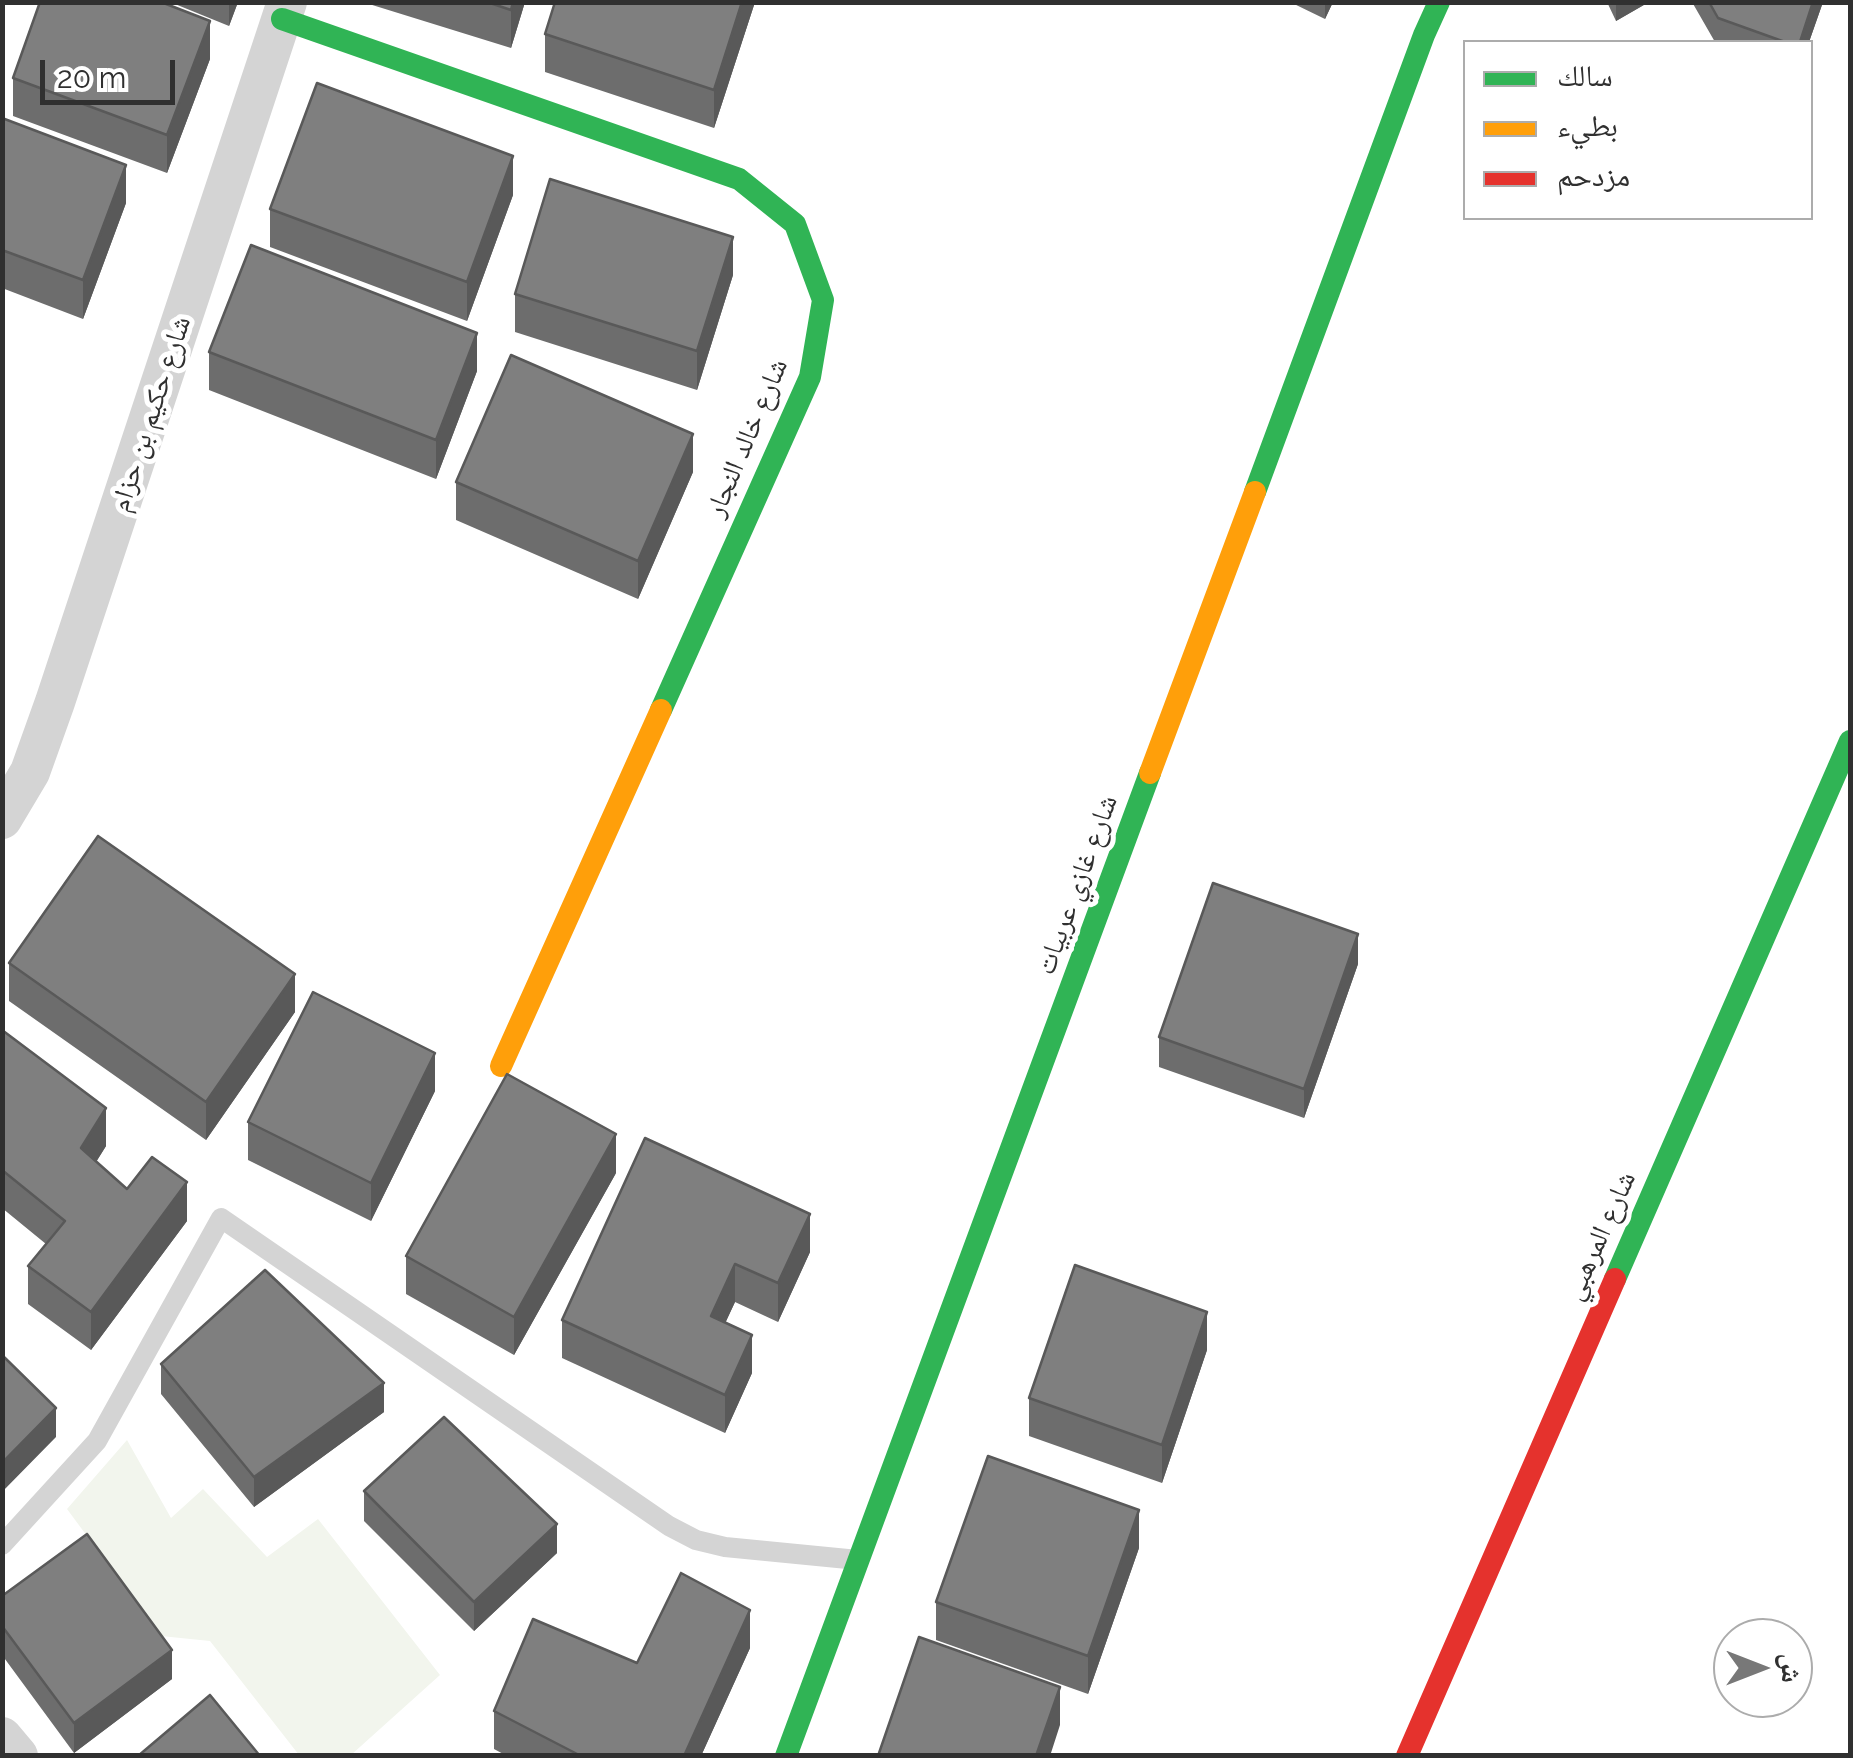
<!DOCTYPE html>
<meta charset="utf-8">
<style>
body{margin:0}
#map{position:relative;width:1853px;height:1758px;overflow:hidden;background:#fff;font-family:Raleway,"Noto Naskh Arabic",sans-serif}
canvas{display:block}
.frame{position:absolute;inset:0;border:5px solid #303030;pointer-events:none}
.legend{position:absolute;left:1463px;top:40px;width:350px;height:180px;box-sizing:border-box;background:#fff;border:2px solid #acacac;margin:0;padding:12px 18px;list-style:none;font-size:30px;color:#303030}
.legend li{display:flex;align-items:center;gap:20px;height:50px}
.legend b{width:50px;border:2px solid #acacac}
.north{position:absolute;left:1713px;top:1618px;width:100px;height:100px;box-sizing:border-box;background:#fff;border:2px solid #acacac;border-radius:50%;rotate:90deg;font-size:28px;font-weight:700;line-height:40px;text-align:center;color:#303030}
.north::after{content:'';display:block;margin:auto;width:35px;height:45px;background:#787878;clip-path:polygon(50% 0,100% 100%,50% 72%,0 100%)}
.scale{position:absolute;left:40px;top:60px;width:135px;height:45px;box-sizing:border-box;border:5px solid #303030;border-top:0;padding-left:12px;font-size:30px;line-height:35px;white-space:nowrap;color:#303030;-webkit-text-stroke:8px #fff;paint-order:stroke}
</style>
<div id="map">
<canvas width="1853" height="1758"></canvas>
<div class="frame"></div>
<ul class="legend">
<li><b style="height:12px;background:#30b455"></b>سالك</li>
<li><b style="height:12px;background:#ff9f0a"></b>بطيء</li>
<li><b style="height:12px;background:#e5322d"></b>مزدحم</li>
</ul>
<div class="north">ش</div>
<div class="scale">20 m</div>
</div>
<script>
const ctx = document.querySelector('canvas').getContext('2d');
ctx.lineJoin = 'round';
function paint(path, color) { ctx.fillStyle = color; ctx.fill(path, 'evenodd'); }
const toPath = rows => new Path2D(rows.map(r => 'M' + r).join(''));
function trace(path, color, width, dash) { ctx.strokeStyle = color; ctx.lineWidth = width; ctx.lineCap = dash ? 'butt' : 'round'; ctx.setLineDash(dash || []); ctx.stroke(path); }
function label(font, color, halo, rows, align = 'center') {
  ctx.font = font + ' Raleway,"Noto Naskh Arabic",sans-serif'; ctx.lineWidth = 10; ctx.setLineDash([]); ctx.textBaseline = 'middle'; ctx.strokeStyle = halo; ctx.fillStyle = color; for (const [text, x, y, turn = 0] of rows) {
    ctx.save(); ctx.translate(x, y); ctx.rotate((+turn || 0) * Math.PI / 180); ctx.textAlign = isNaN(turn) ? turn : align; if (halo) ctx.strokeText(text, 0, 0); ctx.fillText(text, 0, 0); ctx.restore();
  }
}
const green = toPath([
 [127,1440,171,1518,203,1489,267,1557,318,1519,440,1675,351,1755,299,1755,210,1641,161,1636,67,1509]
]);
const lane = toPath([
 [2,1545,97,1441,221,1218,669,1526,696,1540,725,1547,858,1560]
]);
const street = toPath([
 [2,819,30,772,55,702,287,2],
 [2,1737,18,1756]
]);
const fast = toPath([
 [282,19,739,179,795,224,823,300,810,377,661,710],
 [1255,492,1424,35,1439,2],
 [1615,1279,1850,741],
 [786,1756,1150,773]
]);
const slow = toPath([
 [1150,773,1255,492],
 [501,1066,661,710]
]);
const jam = toPath([
 [1407,1756,1615,1279]
]);
const wall = toPath([
 [170,2,238,2,229,26],
 [369,2,525,2,511,48,369,4],
 [755,2,714,128,545,72,545,34],
 [1290,2,1333,2,1325,19],
 [1607,2,1649,2,1616,21],
 [1692,2,1823,2,1809,42,1715,42],
 [210,59,167,173,13,116,13,78],
 [2,118,126,203,83,319,2,288],
 [513,195,467,321,270,247,270,209],
 [733,275,697,390,515,332,515,294],
 [209,352,477,371,436,479,209,390],
 [693,472,638,599,456,520,456,482],
 [9,963,295,1012,206,1140,9,1001],
 [1358,964,1304,1118,1159,1067,1159,1037],
 [2,1030,106,1146,96,1162,127,1189,187,1221,91,1350,28,1304,28,1266,46,1244,2,1208],
 [435,1091,371,1221,248,1160,248,1122],
 [616,1173,514,1355,406,1294,406,1256],
 [810,1214,810,1252,778,1322,735,1302,725,1323,752,1373,725,1433,562,1358,562,1320],
 [1207,1350,1162,1483,1029,1436,1029,1398],
 [161,1364,384,1412,254,1507,161,1394],
 [364,1491,557,1553,474,1631,364,1521],
 [1139,1548,1088,1694,936,1640,936,1602],
 [2,1596,172,1679,74,1753,2,1655],
 [750,1648,701,1756,507,1756,494,1749,494,1711,637,1663]
]);
const shadedWall = toPath([
 [229,2,238,2,229,26],
 [513,2,525,2,511,48,511,10],
 [742,2,755,2,714,128,714,90],
 [1325,2,1333,2,1325,19],
 [1616,2,1649,2,1616,21],
 [1813,2,1823,2,1809,42,1800,42],
 [210,21,210,59,167,173,167,135],
 [513,156,513,195,467,321,467,282],
 [126,165,126,203,83,319,83,280],
 [733,237,733,275,697,390,697,351],
 [477,333,477,371,436,479,436,440],
 [693,434,693,472,638,599,638,561],
 [1358,934,1358,964,1304,1118,1304,1089],
 [295,974,295,1012,206,1140,206,1102],
 [435,1053,435,1091,371,1221,371,1183],
 [106,1108,106,1146,81,1186,81,1148],
 [616,1134,616,1173,514,1355,514,1317],
 [187,1182,187,1221,91,1350,91,1312],
 [810,1214,810,1252,778,1322,778,1283],
 [735,1264,735,1302,711,1354,711,1316],
 [1207,1312,1207,1350,1162,1483,1162,1445],
 [752,1335,752,1373,725,1433,725,1395],
 [384,1383,384,1412,254,1507,254,1477],
 [56,1408,56,1437,2,1492,2,1463],
 [1139,1510,1139,1548,1088,1694,1088,1656],
 [557,1524,557,1553,474,1631,474,1602],
 [750,1610,750,1648,701,1756,684,1756],
 [172,1650,172,1679,74,1753,74,1723],
 [1060,1687,1060,1725,1050,1756,1036,1756]
]);
const building = toPath([
 [40,2,161,2,210,21,167,135,13,78,40,2],
 [487,2,513,2,511,10,487,2],
 [555,2,742,2,714,90,545,34,555,2],
 [1709,2,1813,2,1800,42,1785,42,1718,18,1709,2],
 [317,83,513,156,467,282,270,209,317,83],
 [2,118,126,165,83,280,2,250,2,118],
 [550,179,733,237,697,351,515,294,550,179],
 [251,245,477,333,436,440,209,352,251,245],
 [511,355,693,434,638,561,456,482,511,355],
 [98,836,295,974,206,1102,9,963,98,836],
 [1213,883,1358,934,1304,1089,1159,1037,1213,883],
 [313,992,435,1053,371,1183,248,1122,313,992],
 [2,1030,106,1108,81,1148,127,1189,152,1157,187,1182,91,1312,28,1266,65,1221,2,1170,2,1030],
 [507,1074,616,1134,514,1317,406,1256,507,1074],
 [645,1138,810,1214,778,1283,735,1264,711,1316,752,1335,725,1395,562,1320,645,1138],
 [1075,1265,1207,1312,1162,1445,1029,1398,1075,1265],
 [265,1270,384,1383,254,1477,161,1364,265,1270],
 [2,1355,56,1408,2,1463,2,1355],
 [444,1417,557,1524,474,1602,364,1491,444,1417],
 [988,1456,1139,1510,1088,1656,936,1602,988,1456],
 [87,1534,172,1650,74,1723,2,1626,2,1596,87,1534],
 [681,1573,750,1610,684,1756,581,1756,494,1711,533,1619,637,1663,681,1573],
 [919,1637,1060,1687,1036,1756,878,1756,919,1637],
 [210,1695,260,1756,138,1756,210,1695]
]);
const streetNames = [
 ["شارع حكيم بن حزام",151,414,-72],
 ["شارع خالد النجار",747,438,-67],
 ["شارع غازي عربيات",1077,885,-70],
 ["شارع المرهبي",1600,1236,-66]
];
paint(green, '#f2f5ed');
trace(lane, '#d4d4d4', 20);
trace(street, '#d4d4d4', 40);
trace(fast, '#30b455', 22);
trace(slow, '#ff9f0a', 22);
trace(jam, '#e5322d', 22);
paint(wall, '#6d6d6d');
paint(shadedWall, '#595959');
paint(building, '#7f7f7f');
trace(building, '#595959', 2.5);
label('28px', '#303030', '#fff', streetNames);
</script>
